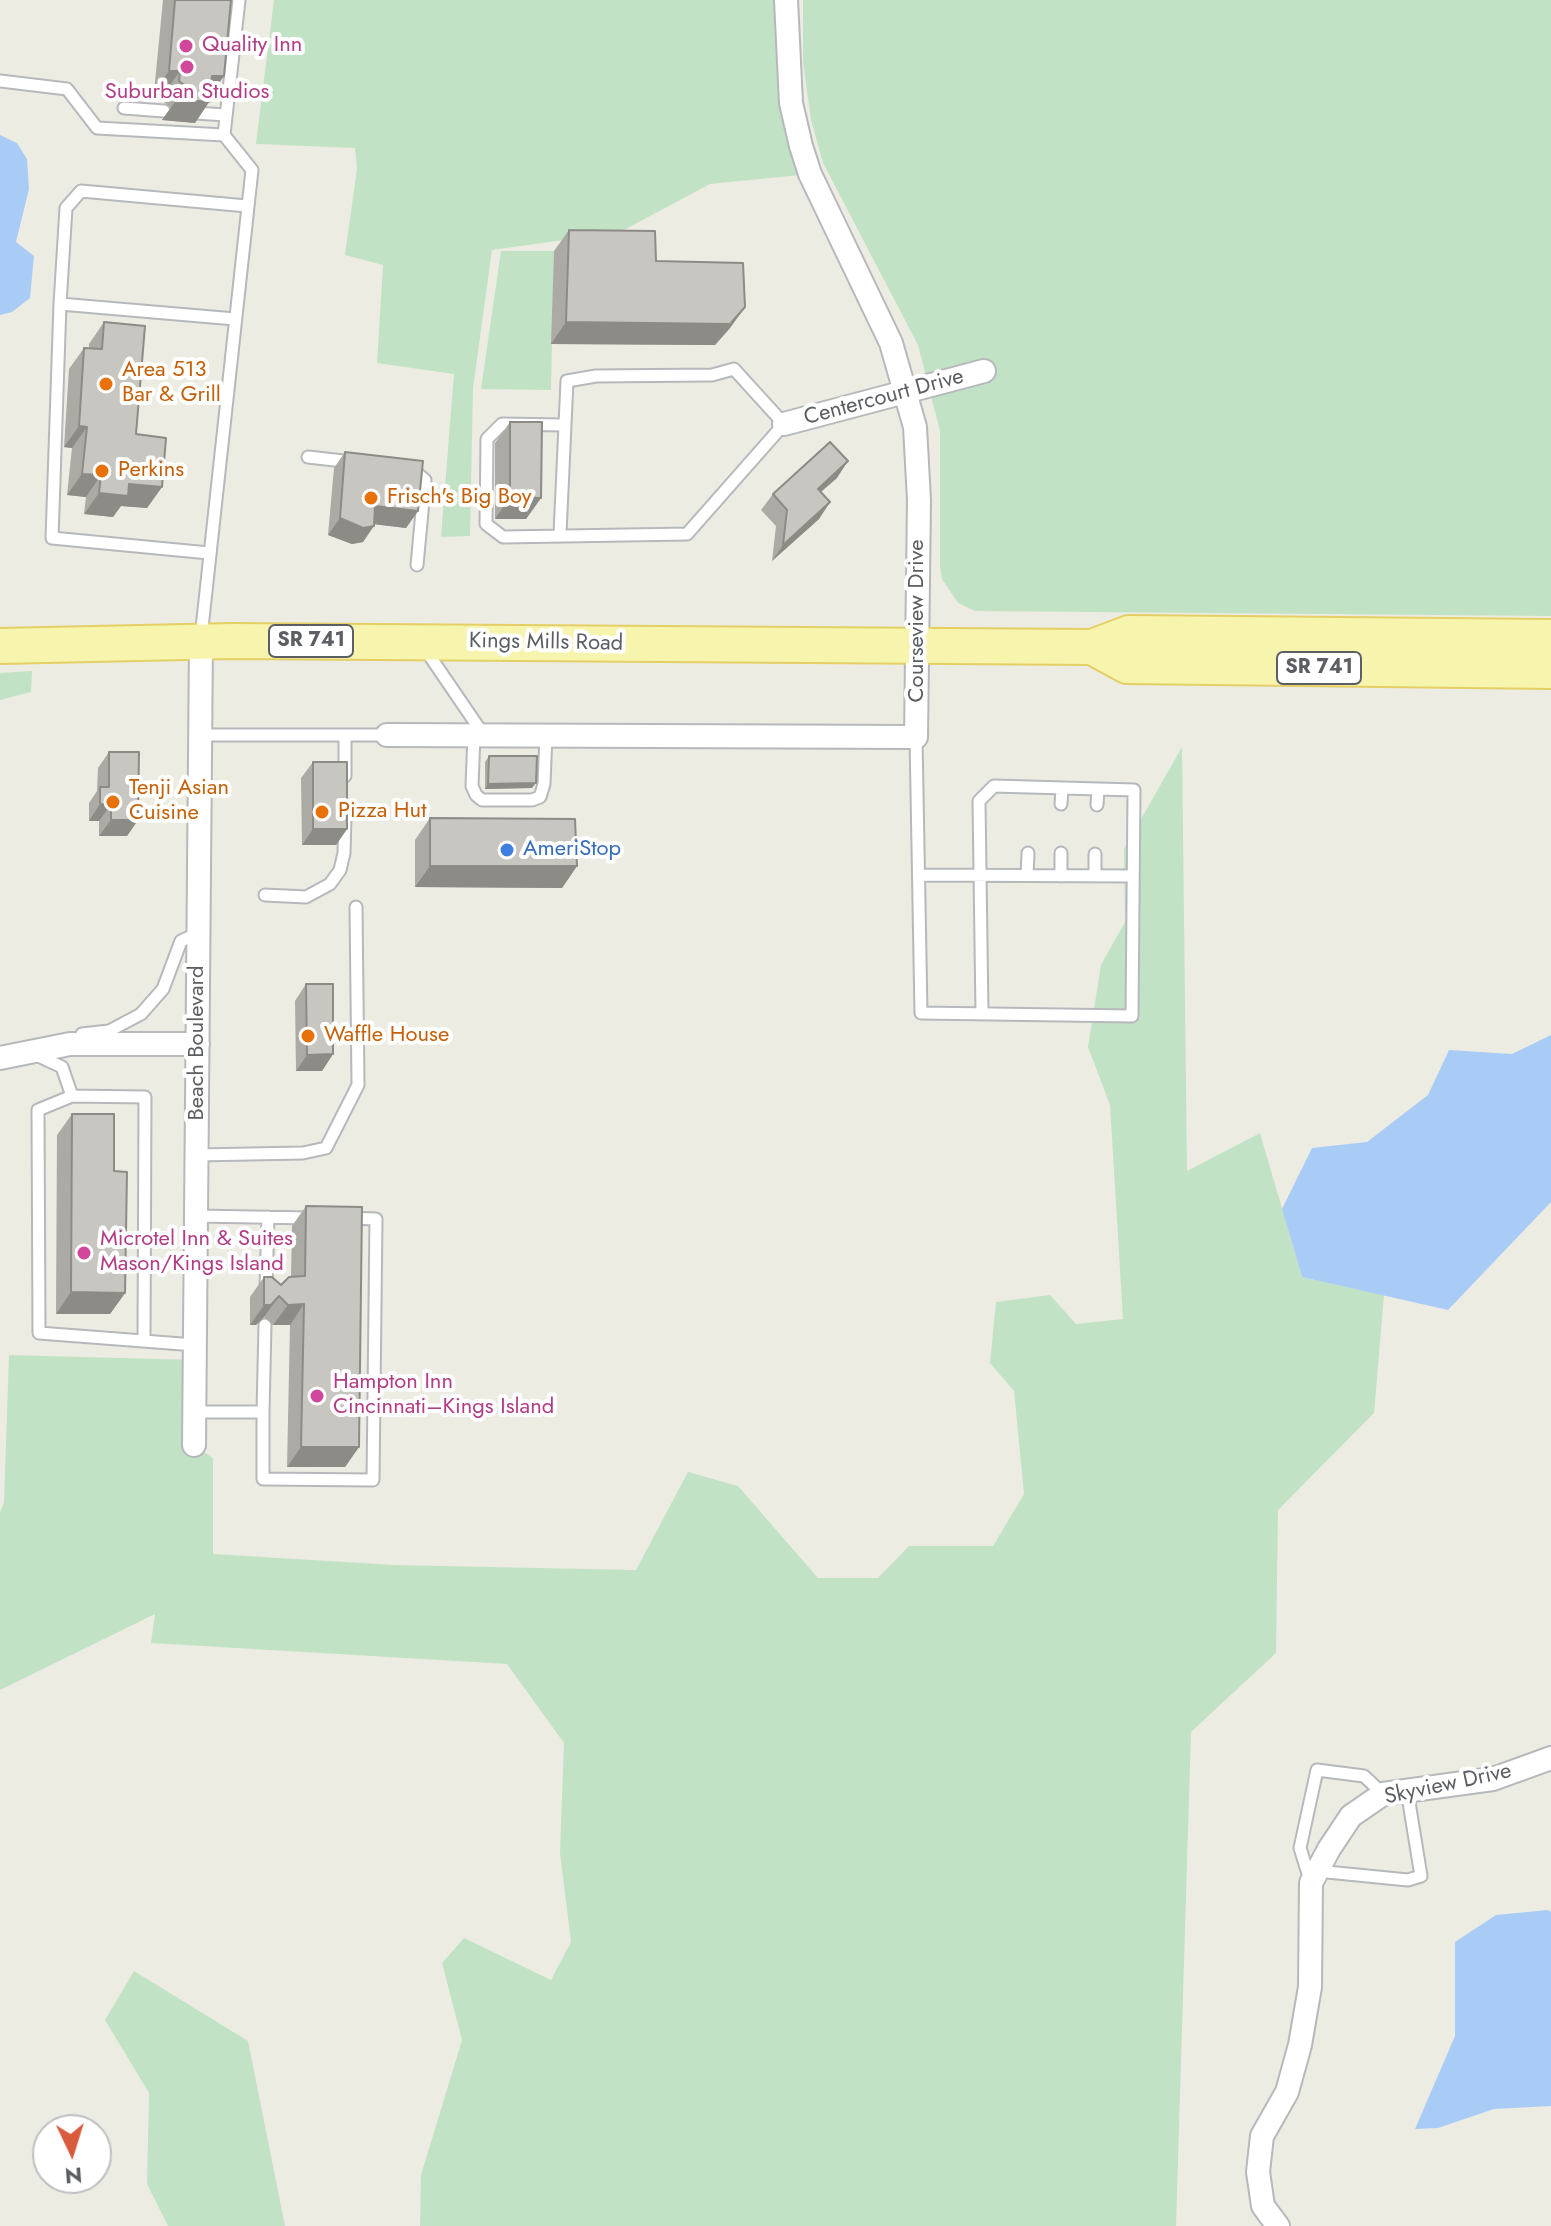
<!DOCTYPE html>
<meta charset="utf-8">
<style>
body{margin:0}
#map{position:relative;width:1551px;height:2226px;overflow:hidden;background:#edece3;font-family:Jost,sans-serif}
canvas{display:block}
.north{position:absolute;left:32px;top:2114px;width:80px;height:80px;box-sizing:border-box;background:#fff;border:2px solid #bdbfc0;border-radius:50%;rotate:176deg;font-size:22px;font-weight:700;line-height:32px;text-align:center;color:#5b5e62}
.north::after{content:'';display:block;margin:auto;width:28px;height:36px;background:#d95b3d;clip-path:polygon(50% 0,100% 100%,50% 72%,0 100%)}
</style>
<div id="map">
<canvas width="1551" height="2226"></canvas>
<div class="north">N</div>
</div>
<script>
const ctx = document.querySelector('canvas').getContext('2d');
ctx.lineJoin = 'round';
function paint(path, color) { ctx.fillStyle = color; ctx.fill(path, 'evenodd'); }
const toPath = rows => new Path2D(rows.map(r => 'M' + r).join(''));
function trace(path, color, width, dash) { ctx.strokeStyle = color; ctx.lineWidth = width; ctx.lineCap = dash ? 'butt' : 'round'; ctx.setLineDash(dash || []); ctx.stroke(path); }
function label(font, color, halo, rows, align = 'center') {
  ctx.font = font + ' Jost,sans-serif'; ctx.lineWidth = 8; ctx.setLineDash([]); ctx.textBaseline = 'middle'; ctx.strokeStyle = halo; ctx.fillStyle = color; for (const [text, x, y, turn = 0] of rows) {
    ctx.save(); ctx.translate(x, y); ctx.rotate((+turn || 0) * Math.PI / 180); ctx.textAlign = isNaN(turn) ? turn : align; if (halo) ctx.strokeText(text, 0, 0); ctx.fillText(text, 0, 0); ctx.restore();
  }
}
const green = toPath([
 [274,0,786,0,810,174,710,184,620,232,492,250,473,388,470,536,441,537,454,374,377,363,383,265,345,255,357,169,355,148,256,144],
 [803,0,1551,0,1551,616,975,611,958,603,942,579,940,566,940,431,918,345,823,163,811,120,803,62],
 [501,251,554,251,551,390,481,389],
 [32,671,31,692,0,700,0,673],
 [1182,747,1187,1171,1260,1133,1302,1277,1384,1295,1374,1413,1278,1510,1276,1653,1191,1732,1176,2226,420,2226,421,2175,462,2040,442,1963,464,1938,551,1980,571,1942,560,1853,564,1743,507,1664,151,1643,155,1614,0,1690,0,1513,4,1502,9,1355,195,1360,194,1445,213,1458,213,1554,394,1565,636,1570,688,1472,738,1486,818,1578,878,1578,909,1546,993,1546,1024,1494,1014,1391,990,1363,996,1302,1050,1295,1076,1324,1123,1319,1110,1105,1088,1047,1101,965,1125,922,1124,849],
 [134,1971,248,2041,285,2226,168,2226,147,2184,149,2093,105,2020]
]);
const water = toPath([
 [0,135,17,143,27,159,29,189,16,242,34,256,30,298,12,312,0,315],
 [1551,1035,1551,1202,1448,1310,1302,1277,1282,1209,1312,1148,1367,1142,1428,1095,1449,1050,1512,1054],
 [1548,1910,1551,1912,1551,2106,1494,2109,1438,2128,1415,2129,1455,2036,1455,1942,1496,1915]
]);
const lane = toPath([
 [0,81,67,89,97,128,224,135],
 [124,108,164,111],
 [195,113,226,115],
 [60,304,235,319],
 [308,457,352,462],
 [412,469,425,480,417,565],
 [560,534,567,381,596,376,712,375,734,369,784,424,687,534,503,537,486,524,487,439,502,424,563,425],
 [209,553,52,538,60,304,66,208,81,191,247,206],
 [201,637,252,170,224,135,239,0],
 [425,649,483,734],
 [201,735,387,735],
 [474,735,472,786,476,795,482,800,532,800,540,797,544,784,546,735],
 [916,737,921,1013,1132,1016,1134,790,994,786,979,801,982,1014],
 [345,776,345,735],
 [1061,804,1062,789],
 [1097,805,1098,789],
 [920,875,1132,876],
 [1027,875,1028,853],
 [1061,876,1061,853],
 [1095,876,1095,854],
 [265,895,306,897,330,884,340,870,344,853,345,817],
 [82,1034,109,1031,141,1014,163,989,181,941,198,933],
 [34,1054,62,1067,72,1096,38,1110,39,1333,195,1345],
 [72,1096,145,1097,144,1341],
 [197,1155,303,1153,326,1148,358,1085,356,907],
 [196,1216,311,1218],
 [266,1288,268,1217],
 [194,1412,263,1412,263,1479,373,1480,376,1219,348,1218],
 [263,1412,265,1325],
 [1317,1871,1408,1880,1421,1876,1407,1790],
 [1310,1880,1300,1848,1317,1770,1364,1776,1383,1794]
]);
const street = toPath([
 [784,424,984,371],
 [387,735,916,737,919,500,915,427,891,343,810,174,801,146,791,103,786,0],
 [0,1058,70,1044,198,1044],
 [194,1445,201,641],
 [1278,2226,1263,2206,1258,2172,1262,2136,1287,2092,1300,2045,1310,1987,1311,1883,1329,1849,1351,1816,1383,1794,1493,1779,1551,1758]
]);
const primary = toPath([
 [0,646,232,641,1092,647,1129,633,1551,637],
 [1092,647,1127,666,1551,671]
]);
const wall = toPath([
 [163,0,231,0,224,76,209,97,204,97,209,102,195,123,162,120,171,108,164,102,165,92,154,92],
 [569,230,656,261,745,307,730,328,715,345,551,344,554,251],
 [104,322,136,434,162,487,147,508,121,506,113,517,84,514,86,497,67,495,72,448,64,447,69,369,84,348,89,348,89,344],
 [510,422,541,498,526,519,495,519,495,443],
 [345,452,418,511,406,528,374,524,363,542,352,544,328,535,334,468],
 [837,478,820,492,830,502,819,519,772,561,776,526,761,510,773,494],
 [109,752,138,820,127,836,99,836,99,821,89,821,89,803,97,791,98,768],
 [489,756,532,788,485,789,485,762],
 [313,762,347,829,336,845,302,845,301,778],
 [430,818,577,866,562,888,415,887,415,840],
 [306,984,333,1054,322,1071,296,1071,295,1001],
 [72,1114,114,1171,125,1293,110,1314,56,1314,57,1135],
 [306,1206,359,1447,345,1467,287,1467,290,1325,273,1325,264,1317,256,1325,250,1325,250,1297,264,1277,281,1285,291,1277,292,1226]
]);
const shadedWall = toPath([
 [169,71,180,71,165,92,154,92],
 [212,76,224,76,209,97,202,97,209,102,195,123,162,120,177,99,193,101],
 [745,307,730,328,715,345,551,344,566,322],
 [79,426,87,427,72,448,64,447],
 [848,461,837,478,806,505,818,489],
 [82,474,101,475,86,497,67,495],
 [129,484,162,487,147,508,121,506,113,517,84,514,99,493],
 [510,497,541,498,526,519,495,519],
 [830,502,819,519,772,561,783,545],
 [375,506,418,511,406,528,364,523],
 [340,518,374,526,363,542,352,544,328,535],
 [536,783,532,788,485,789,488,784],
 [100,804,111,805,99,821,89,821],
 [111,820,138,820,127,836,99,836],
 [313,829,347,829,336,845,302,845],
 [430,866,577,866,562,888,415,887],
 [333,1054,322,1071,296,1071,307,1055],
 [71,1292,125,1293,110,1314,56,1314],
 [279,1296,264,1317,256,1325,250,1325,264,1305],
 [304,1304,290,1325,273,1325,288,1305],
 [301,1447,359,1447,345,1467,287,1467]
]);
const building = toPath([
 [175,0,231,0,224,76,212,76,211,83,202,88,202,95,209,102,177,99,185,95,187,87,179,81,180,71,169,71,175,0],
 [569,230,655,231,656,261,743,263,745,307,730,324,566,322,569,230],
 [104,322,145,326,136,434,166,438,162,487,129,484,128,496,99,493,101,475,82,474,87,427,79,426,84,348,102,349,104,322],
 [510,422,542,422,541,498,510,497,510,422],
 [830,442,848,461,818,489,830,502,783,545,787,510,773,494,830,442],
 [345,452,423,461,418,511,375,506,374,526,363,528,340,518,345,452],
 [109,752,139,752,138,820,111,820,111,805,100,804,100,787,109,787,109,752],
 [489,756,537,756,536,783,488,784,489,756],
 [313,762,347,762,347,829,313,829,313,762],
 [430,818,575,819,577,866,430,866,430,818],
 [306,984,333,984,333,1054,307,1055,306,984],
 [72,1114,114,1114,114,1171,127,1172,125,1293,71,1292,72,1114],
 [306,1206,362,1207,359,1447,301,1447,304,1304,288,1305,279,1296,271,1305,264,1305,264,1277,272,1277,281,1285,289,1277,305,1276,306,1206]
]);
const markers = [
 [186,46,8,"#d1479c"],
 [187,67,8,"#d1479c"],
 [106,384,8,"#e8710a"],
 [102,471,8,"#e8710a"],
 [371,498,8,"#e8710a"],
 [113,802,8,"#e8710a"],
 [322,812,8,"#e8710a"],
 [507,850,8,"#3f7fe0"],
 [308,1036,8,"#e8710a"],
 [84,1253,8,"#d1479c"],
 [317,1396,8,"#d1479c"]
];
const shields = [
 [311,641,84],
 [1319,668,84]
];
const shieldNames = [
 ["SR 741",311,641],
 ["SR 741",1319,668]
];
const hotelNames = [
 ["Quality Inn",202,46],
 ["Suburban Studios",187,93,"center"],
 ["Microtel Inn & Suites",100,1240],
 ["Mason/Kings Island",100,1265],
 ["Hampton Inn",333,1383],
 ["Cincinnati–Kings Island",333,1408]
];
const foodNames = [
 ["Area 513",122,371],
 ["Bar & Grill",122,396],
 ["Perkins",118,471],
 ["Frisch's Big Boy",387,498],
 ["Tenji Asian",129,789],
 ["Cuisine",129,814],
 ["Pizza Hut",338,812],
 ["Waffle House",324,1036]
];
const streetNames = [
 ["Centercourt Drive",884,398,-15],
 ["Courseview Drive",918,621,-90],
 ["Kings Mills Road",546,643,1],
 ["Beach Boulevard",198,1043,-90],
 ["Skyview Drive",1448,1785,-12]
];
const shopNames = [
 ["AmeriStop",523,850]
];
paint(green, '#c2e2c5');
paint(water, '#a9ccf7');
trace(lane, '#b6b8bc', 15);
trace(street, '#b6b8bc', 26);
trace(primary, '#e4cf65', 38);
trace(lane, '#fff', 11);
trace(street, '#fff', 22);
trace(primary, '#f7f4ad', 34);
paint(wall, '#acaaa5');
paint(shadedWall, '#8c8b86');
paint(building, '#c8c6c0');
trace(building, '#8c8b86', 2);
for (const [x, y, r, color] of markers) { const dot = new Path2D(); dot.arc(x, y, r, 0, 2 * Math.PI); ctx.fillStyle = color; ctx.fill(dot); trace(dot, '#fff', 3); }
for (const [x, y, w] of shields) { const box = new Path2D(); box.roundRect(x - w / 2, y - 16, w, 32, 6); ctx.fillStyle = '#fff'; ctx.fill(box); trace(box, '#5b5e62', 2); }
label('bold 20px', '#5b5e62', null, shieldNames);
label('22px', '#b23c85', '#fff', hotelNames, 'left');
label('22px', '#c56008', '#fff', foodNames, 'left');
label('22px', '#5b5e62', '#fff', streetNames);
label('22px', '#366cbe', '#fff', shopNames, 'left');
</script>
